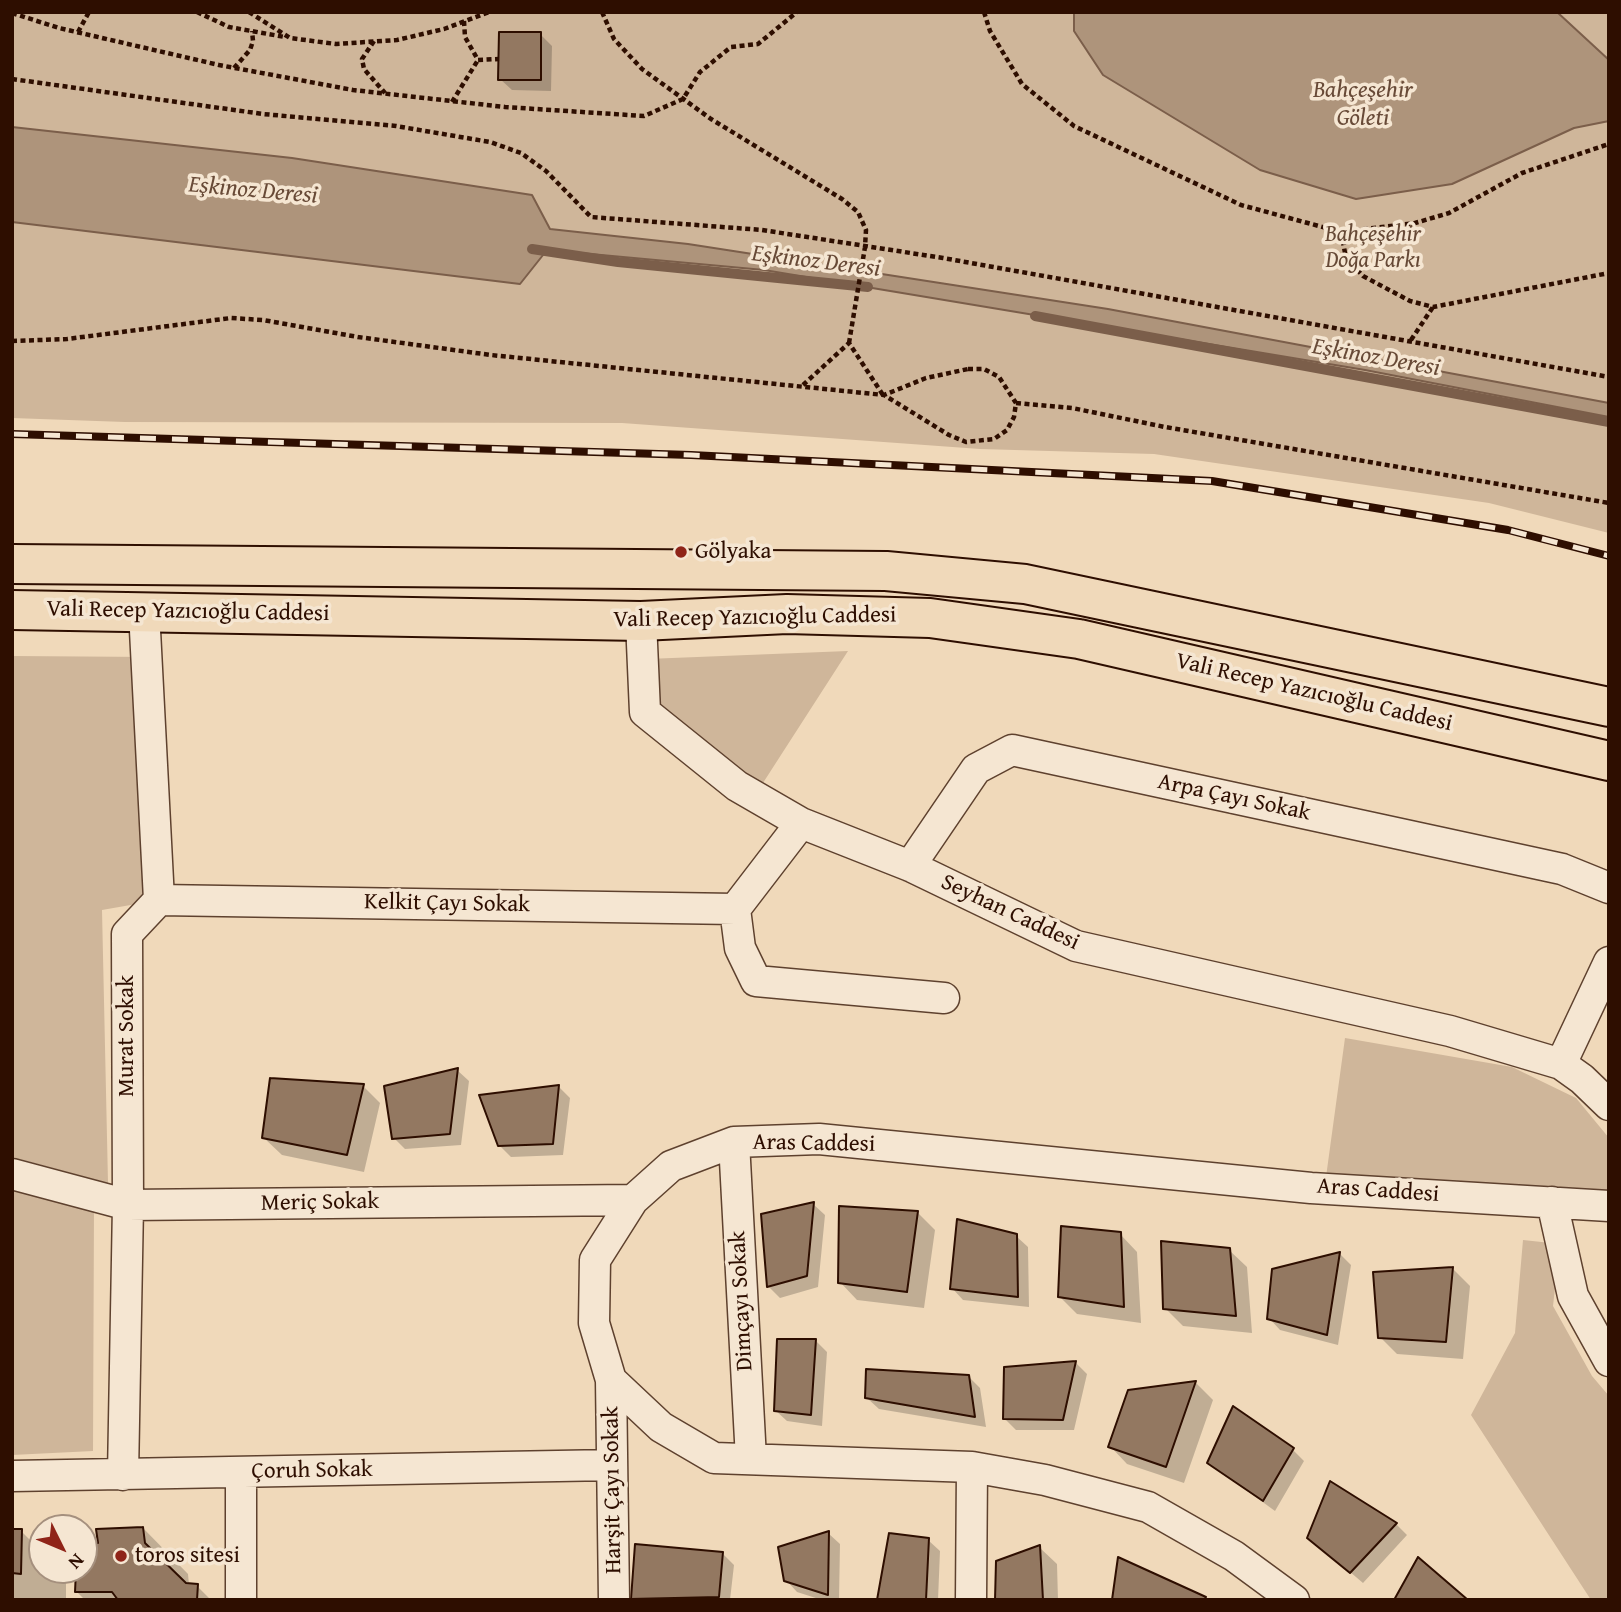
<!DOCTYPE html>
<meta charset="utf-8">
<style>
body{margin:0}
#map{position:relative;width:1621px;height:1612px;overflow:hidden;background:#f0d9ba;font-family:"Gentium Book Plus",serif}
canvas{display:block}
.frame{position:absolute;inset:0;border:14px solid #2e0e00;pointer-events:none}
.north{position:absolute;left:28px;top:1514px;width:70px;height:70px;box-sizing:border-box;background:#f5e6d2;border:2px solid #a5907e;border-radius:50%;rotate:133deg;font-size:19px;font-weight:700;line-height:28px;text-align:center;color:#2e0e00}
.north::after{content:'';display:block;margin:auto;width:24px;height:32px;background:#8f2418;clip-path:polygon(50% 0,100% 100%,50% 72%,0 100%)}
</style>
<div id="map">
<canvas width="1621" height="1612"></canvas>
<div class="frame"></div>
<div class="north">N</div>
</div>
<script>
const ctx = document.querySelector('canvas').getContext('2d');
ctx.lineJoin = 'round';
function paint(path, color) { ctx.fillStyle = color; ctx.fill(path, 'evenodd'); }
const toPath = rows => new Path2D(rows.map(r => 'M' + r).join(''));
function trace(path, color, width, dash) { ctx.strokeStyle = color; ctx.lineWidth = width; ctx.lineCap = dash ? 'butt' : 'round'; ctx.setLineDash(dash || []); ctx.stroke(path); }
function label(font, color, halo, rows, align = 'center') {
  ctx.font = font + ' "Gentium Book Plus",serif'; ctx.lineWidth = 7; ctx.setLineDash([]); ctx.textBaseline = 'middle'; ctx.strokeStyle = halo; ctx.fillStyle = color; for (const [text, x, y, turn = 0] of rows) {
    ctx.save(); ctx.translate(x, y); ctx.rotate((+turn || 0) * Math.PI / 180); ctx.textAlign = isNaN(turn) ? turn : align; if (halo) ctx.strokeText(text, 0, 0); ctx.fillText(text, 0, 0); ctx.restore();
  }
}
const green = toPath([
 [12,12,1609,12,1609,533,1489,503,1154,454,980,449,622,423,125,422,12,418],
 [848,651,761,786,653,709,647,659],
 [12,656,151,657,159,900,102,910,108,1183,12,1157],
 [1345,1038,1512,1067,1576,1098,1609,1138,1609,1202,1326,1177],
 [12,1184,94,1206,93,1451,12,1455],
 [1523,1240,1560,1244,1553,1306,1592,1376,1609,1396,1609,1600,1591,1600,1471,1415,1515,1333]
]);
const water = toPath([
 [1074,12,1557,12,1609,60,1609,121,1574,128,1452,184,1356,199,1260,170,1103,75,1074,31,1074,12],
 [12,127,292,158,532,195,550,229,688,244,1108,309,1609,403,1609,417,1365,370,764,270,547,250,520,284,12,222,12,127]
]);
const shadow = toPath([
 [540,34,552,46,551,91,512,90,500,79],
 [457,1070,469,1081,461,1145,405,1149,394,1138],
 [363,1086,380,1103,364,1172,282,1155,264,1138],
 [559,1087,570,1098,563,1155,511,1157,499,1145],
 [813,1204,825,1215,818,1287,780,1298,769,1287,763,1215],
 [918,1213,935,1230,924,1308,857,1300,840,1282],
 [1120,1234,1137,1252,1141,1323,1077,1314,1059,1296],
 [1016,1236,1028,1247,1029,1307,963,1300,952,1288],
 [1229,1250,1247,1267,1252,1333,1183,1326,1165,1308],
 [1340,1254,1351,1265,1338,1345,1280,1330,1269,1318,1273,1271],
 [1452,1268,1470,1286,1463,1359,1397,1354,1380,1337],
 [816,1341,827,1352,822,1426,787,1421,775,1410],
 [1076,1363,1087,1374,1074,1430,1016,1430,1005,1419,1006,1369],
 [968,1376,980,1388,986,1427,879,1409,867,1398],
 [1196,1383,1213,1400,1184,1483,1127,1464,1110,1446,1129,1392],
 [1293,1450,1304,1461,1275,1511,1209,1463],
 [1331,1484,1396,1524,1407,1535,1363,1583,1309,1537],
 [143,1528,188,1574,189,1585,197,1586,211,1600,85,1600,76,1591,77,1570,84,1570,84,1543,100,1545],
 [12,1531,21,1531,42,1552,42,1570,60,1570,66,1576,66,1600,12,1600],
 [828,1533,840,1544,839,1600,822,1600,797,1592,786,1580],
 [928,1540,940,1551,938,1600,879,1600],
 [1039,1547,1057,1564,1058,1600,996,1600],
 [723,1554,734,1565,730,1600,633,1599]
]);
const stream = toPath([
 [532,249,618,262,868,287],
 [1035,316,1609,422]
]);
const building = toPath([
 [499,32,541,32,541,80,498,80,499,32],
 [458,1068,450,1134,392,1139,384,1086,458,1068],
 [270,1078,364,1084,347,1155,262,1138,270,1078],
 [559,1085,553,1144,498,1146,479,1095,559,1085],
 [814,1202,807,1276,767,1287,761,1214,814,1202],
 [839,1206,918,1211,907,1292,838,1283,839,1206],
 [957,1219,1017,1234,1018,1297,950,1289,957,1219],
 [1061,1226,1121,1232,1124,1307,1058,1297,1061,1226],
 [1161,1241,1230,1248,1236,1316,1163,1309,1161,1241],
 [1340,1252,1327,1335,1267,1319,1272,1269,1340,1252],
 [1453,1267,1446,1342,1378,1338,1373,1272,1453,1267],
 [777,1339,816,1339,811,1415,774,1411,777,1339],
 [1076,1361,1063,1420,1003,1419,1004,1367,1076,1361],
 [866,1369,969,1375,975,1417,865,1398,866,1369],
 [1196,1381,1166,1467,1108,1447,1128,1390,1196,1381],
 [1233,1406,1294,1448,1263,1501,1207,1463,1233,1406],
 [1330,1481,1397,1523,1350,1573,1307,1538,1330,1481],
 [143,1527,145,1543,186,1583,198,1584,197,1600,118,1600,112,1592,75,1592,76,1570,84,1570,84,1542,98,1543,96,1529,143,1527],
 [12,1529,22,1529,21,1574,12,1573,12,1529],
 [829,1531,828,1595,784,1581,778,1547,829,1531],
 [889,1533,929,1538,926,1600,877,1600,889,1533],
 [635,1544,723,1552,719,1597,631,1599,635,1544],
 [1040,1545,1043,1600,995,1600,996,1561,1040,1545],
 [1118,1557,1206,1597,1204,1600,1112,1600,1118,1557],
 [1418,1557,1468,1600,1394,1600,1418,1557]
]);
const path = toPath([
 [197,12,229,27,285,37],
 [249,12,290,38,336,44,397,40,444,29,489,12],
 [602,12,614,39,642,69,711,119,842,199,858,212,866,230,865,247,849,343],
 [984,12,990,31,1022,84,1074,126,1241,205,1341,232,1415,223,1449,213,1522,173,1609,144],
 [12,13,59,28,219,65,353,90,505,107,644,116,683,99,700,72,731,47,758,44,797,12],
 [464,21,465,37,478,60,499,59],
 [78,32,89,12],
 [374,41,362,59,364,69,385,93],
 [234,68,250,50,253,41,252,31],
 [12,79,263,114,396,126,490,142,521,153,546,171,591,217,762,230,943,258,1609,377],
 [452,102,478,60],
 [1341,232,1346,258,1363,276,1410,301,1433,307,1609,273],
 [1411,340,1433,307],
 [12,341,67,339,231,318,263,320,358,337,491,355,884,395],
 [968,369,984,369,999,377,1016,403,1014,417,1007,430,994,439,966,442,949,435,884,395,926,378,968,369],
 [803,385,849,343,883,395],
 [1016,403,1072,408,1165,427,1609,503]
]);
const minor = toPath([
 [641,621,645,712,737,786,801,823,910,866,1076,946,1450,1031,1561,1064,1582,1079,1609,1105],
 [801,823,735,909,740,948,756,981,944,998],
 [910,866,976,769,1012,750,1562,869,1609,888],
 [159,900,735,909],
 [1561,1064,1609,962],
 [734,1142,751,1459],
 [12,1174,128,1205,633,1200],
 [1552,1202,1573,1296,1609,1361],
 [611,1380,614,1600],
 [123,1475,128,1205,127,934,159,900,144,611],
 [12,1476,612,1465],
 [241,1600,241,1472],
 [971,1600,972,1467],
 [1294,1600,1234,1556,1148,1507,1045,1480,972,1467,714,1458,661,1427,611,1380,594,1323,595,1260,633,1200,671,1166,734,1142,819,1139,1311,1188,1609,1206]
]);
const primary = toPath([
 [12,564,886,571,1025,584,1609,707],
 [12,610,641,621,787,614,930,618,1079,639,1609,761]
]);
const rail = toPath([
 [12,434,691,455,1212,481,1508,530,1609,556]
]);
const markers = [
 [681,552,7,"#8f2418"],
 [121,1556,7,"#8f2418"]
];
const parkNames = [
 ["Bahçeşehir",1373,235],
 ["Doğa Parkı",1373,261]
];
const poiNames = [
 ["Gölyaka",695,552],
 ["toros sitesi",135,1556]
];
const streetNames = [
 ["Vali Recep Yazıcıoğlu Caddesi",188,612,1],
 ["Vali Recep Yazıcıoğlu Caddesi",755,618,-1],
 ["Vali Recep Yazıcıoğlu Caddesi",1314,693,13],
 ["Arpa Çayı Sokak",1234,798,12],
 ["Kelkit Çayı Sokak",447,904,1],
 ["Seyhan Caddesi",1010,913,25],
 ["Murat Sokak",127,1036,-90],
 ["Aras Caddesi",814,1144,1],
 ["Aras Caddesi",1378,1191,4],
 ["Meriç Sokak",320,1203,-1],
 ["Dimçayı Sokak",742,1301,-93],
 ["Çoruh Sokak",312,1471,-1],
 ["Harşit Çayı Sokak",613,1490,-91]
];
const waterNames = [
 ["Bahçeşehir",1363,91],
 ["Göleti",1363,119],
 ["Eşkinoz Deresi",253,191,5],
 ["Eşkinoz Deresi",816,262,7],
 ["Eşkinoz Deresi",1376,358,10]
];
paint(green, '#cfb69a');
paint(water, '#ae947b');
trace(water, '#7b5e4a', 2);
paint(shadow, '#0003');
trace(stream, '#7b5e4a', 10);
paint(building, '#937861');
trace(building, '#2e0e00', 2);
trace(minor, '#5e412e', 33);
trace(primary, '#2e0e00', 42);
trace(path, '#2e0e00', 4.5, [5, 3.5]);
trace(minor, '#f5e6d2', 30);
trace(primary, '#f0d9ba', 38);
trace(rail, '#2e0e00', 8);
trace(rail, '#f5e6d2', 5, [16]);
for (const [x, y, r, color] of markers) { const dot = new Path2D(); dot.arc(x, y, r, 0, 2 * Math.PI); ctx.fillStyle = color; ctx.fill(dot); trace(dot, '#f5e6d2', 2.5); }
label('italic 23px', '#664936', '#f5e6d2', parkNames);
label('23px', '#2e0e00', '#f5e6d2', poiNames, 'left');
label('23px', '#2e0e00', '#f5e6d2', streetNames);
label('italic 24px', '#684a37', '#f5e6d2', waterNames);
</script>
